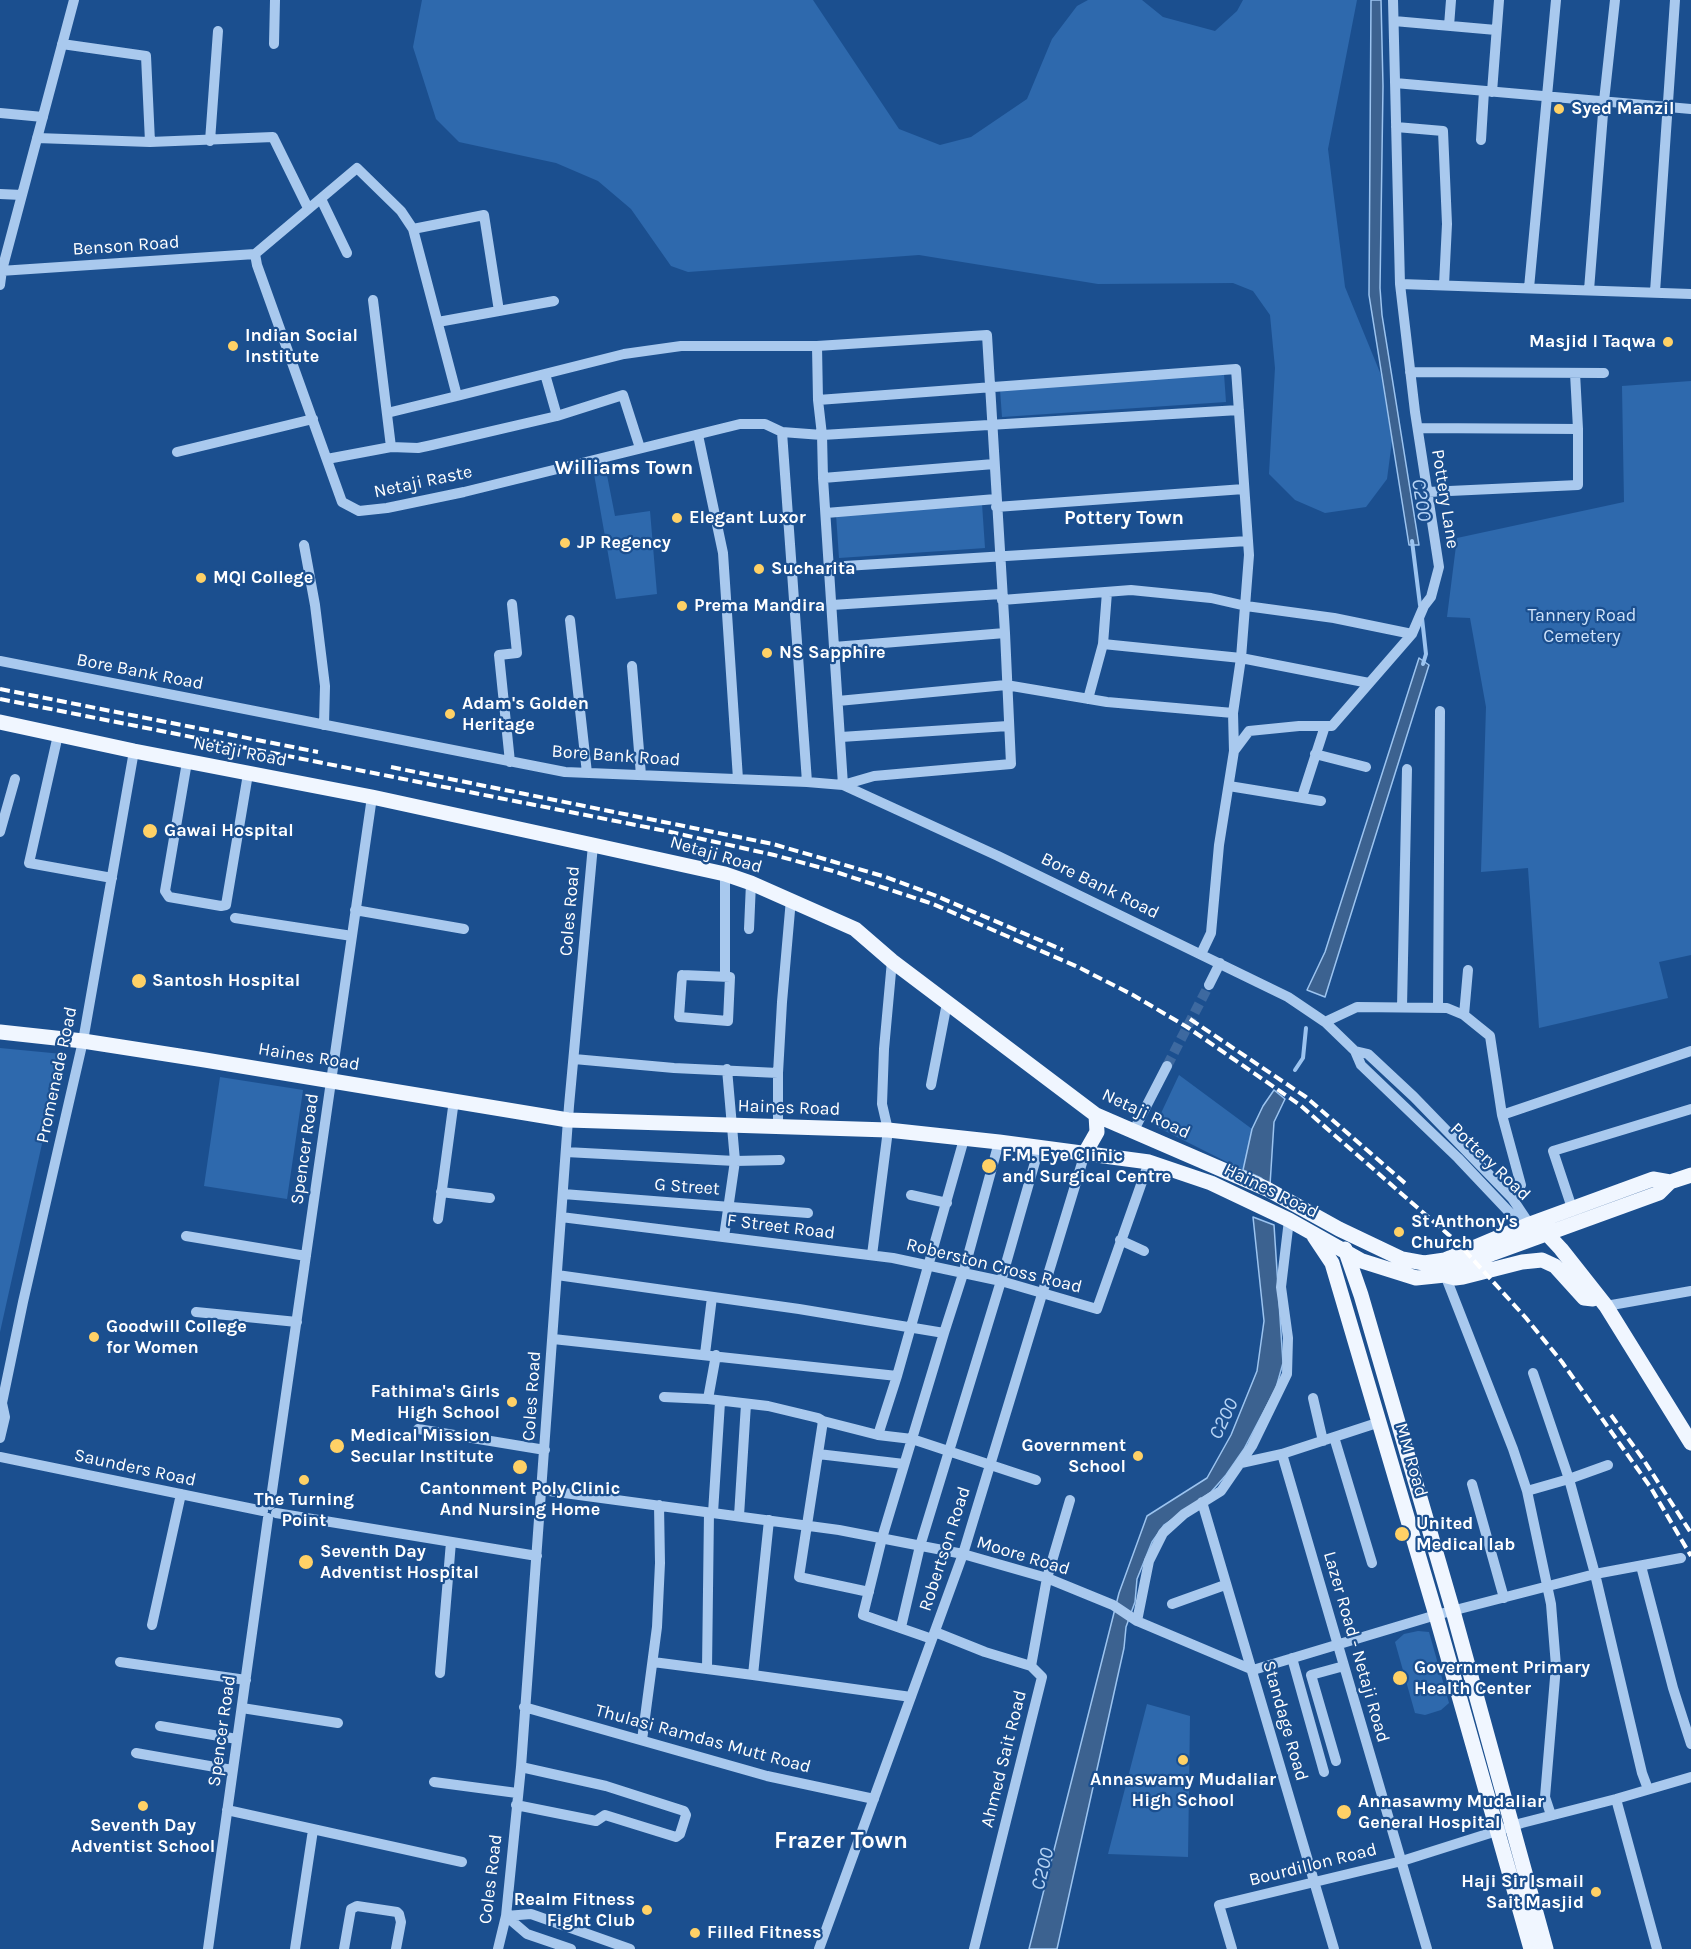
<!DOCTYPE html>
<style>
body{margin:0}
canvas{display:block;background:#1b4f8f}
</style>
<canvas width="1691" height="1949"></canvas>
<script>
const ctx = document.querySelector('canvas').getContext('2d');
ctx.lineJoin = 'round';
function paint(path, color) { ctx.fillStyle = color; ctx.fill(path, 'evenodd'); }
const toPath = rows => new Path2D(rows.map(r => 'M' + r).join(''));
function trace(path, color, width, dash) { ctx.strokeStyle = color; ctx.lineWidth = width; ctx.lineCap = dash ? 'butt' : 'round'; ctx.setLineDash(dash || []); ctx.stroke(path); }
function label(font, color, halo, rows, align = 'center') {
  ctx.font = font + ' Karla,sans-serif'; ctx.lineWidth = 4.5; ctx.setLineDash([]); ctx.textBaseline = 'middle'; ctx.strokeStyle = halo; ctx.fillStyle = color; for (const [text, x, y, turn = 0] of rows) {
    ctx.save(); ctx.translate(x, y); ctx.rotate((+turn || 0) * Math.PI / 180); ctx.textAlign = isNaN(turn) ? turn : align; if (halo) ctx.strokeText(text, 0, 0); ctx.fillText(text, 0, 0); ctx.restore();
  }
}
const green = toPath([
 [422,0,813,0,899,129,940,145,971,137,1027,99,1052,39,1077,6,1088,0,1142,0,1163,17,1215,31,1237,11,1243,0,1357,0,1328,149,1345,287,1381,375,1392,441,1387,479,1366,507,1325,513,1295,500,1269,474,1275,368,1270,315,1253,291,1233,283,1098,284,919,255,688,272,671,266,631,209,598,181,556,163,459,142,436,119,413,47],
 [1224,374,1226,402,1002,417,1000,389],
 [1691,381,1691,955,1659,962,1668,998,1539,1028,1528,868,1481,872,1486,707,1470,618,1447,617,1457,538,1624,502,1622,386],
 [606,470,615,516,650,511,657,594,616,599,594,474],
 [982,504,985,548,839,558,836,514],
 [0,1048,62,1054,0,1332],
 [1179,1075,1252,1129,1243,1170,1155,1126],
 [220,1077,303,1090,287,1199,204,1186],
 [1418,1631,1429,1632,1449,1703,1441,1710,1425,1715,1415,1713,1395,1642,1404,1634],
 [1147,1704,1190,1716,1188,1857,1108,1854]
]);
const water = toPath([
 [1371,0,1381,0,1383,86,1380,288,1382,315,1419,545,1409,545,1369,295,1371,0],
 [1419,658,1429,665,1325,997,1307,990,1325,952,1419,658],
 [1274,1090,1285,1099,1274,1122,1270,1185,1261,1178,1243,1170,1252,1129,1263,1106,1274,1090],
 [1253,1217,1274,1225,1283,1363,1276,1388,1244,1449,1226,1475,1211,1492,1164,1525,1152,1542,1137,1579,1135,1602,1126,1627,1124,1648,1057,1949,1029,1949,1119,1593,1147,1516,1207,1478,1231,1435,1257,1371,1264,1321,1253,1217]
]);
const stream = toPath([
 [1412,541,1420,605],
 [1422,618,1426,654,1423,664],
 [1295,1070,1303,1058,1306,1028]
]);
const minorTunnel = toPath([
 [1167,1066,1209,985]
]);
const minor = toPath([
 [1394,21,1496,30],
 [1449,26,1451,0],
 [62,44,146,56,150,142],
 [274,44,275,0],
 [1395,83,1691,109],
 [1492,92,1499,0],
 [0,113,43,117],
 [1396,127,1443,131,1447,224,1444,285],
 [37,138,150,142,273,137,308,208],
 [1481,140,1484,91],
 [210,141,218,31],
 [0,194,22,195],
 [321,199,347,253],
 [413,229,484,215,499,311],
 [255,254,357,168,401,211,413,229,457,396,624,354,681,346,817,346,987,335,1005,633,1011,764,874,776,843,785,823,478,822,435,818,400,817,346],
 [255,254,257,265,342,502,359,511,387,508,464,492,740,424,765,424,782,432,822,435,1239,410],
 [0,271,255,254],
 [1400,284,1691,294],
 [0,285,2,270,74,0],
 [1529,288,1556,0],
 [1589,290,1604,101,1615,0],
 [1655,292,1675,0],
 [373,300,391,447],
 [438,322,554,301],
 [1410,372,1604,373],
 [545,374,557,416],
 [818,400,1236,369,1249,555,1241,658,1233,713,1234,751],
 [387,413,457,396],
 [1418,428,1578,429],
 [782,432,807,782],
 [698,435,723,553,738,779],
 [177,452,313,419],
 [327,459,391,447,418,448,432,445,557,416,623,395,640,448],
 [823,478,994,464],
 [1428,492,1578,485,1578,429,1575,373],
 [996,507,1244,489],
 [826,513,996,499],
 [304,545,315,605,325,686,324,725],
 [829,567,1248,541],
 [1002,600,1131,590,1211,598,1246,606,1334,618,1412,634],
 [832,605,1001,594],
 [570,620,587,773],
 [1103,644,1241,658,1369,683],
 [834,647,1005,633],
 [0,661,565,772,807,782,843,785,998,856,1288,997,1325,1022,1355,1051,1361,1065,1458,1158,1511,1214,1530,1224],
 [632,666,641,775],
 [1088,699,1103,644,1107,592],
 [838,701,1006,685,1107,702,1233,713],
 [58,735,29,863,112,878],
 [841,737,1008,726],
 [1315,754,1366,767],
 [187,762,165,891,169,897,221,906,226,905,248,774],
 [510,762,499,655,517,653,512,604],
 [1229,786,1321,801],
 [1302,797,1325,726],
 [0,832,15,779],
 [725,874,725,976],
 [355,910,464,929],
 [235,918,352,936],
 [749,929,751,883],
 [1201,954,1211,933,1219,845,1234,751,1249,731,1299,726,1332,726,1412,634,1424,606,1431,597,1439,567,1415,412,1400,284,1393,0],
 [682,975,730,977,728,1021,679,1017,682,975],
 [1209,985,1220,963],
 [1402,1007,1407,769],
 [1438,1008,1440,711],
 [1464,1015,1468,970],
 [1325,1022,1357,1007,1447,1008,1464,1015,1490,1036,1502,1115,1521,1185,1512,1198],
 [1355,1051,1368,1054,1414,1097,1512,1198,1528,1222],
 [574,1059,674,1068,778,1073],
 [931,1085,947,1003],
 [1502,1115,1691,1051],
 [778,1127,778,1073,782,1002,791,899],
 [1133,1132,1167,1066],
 [566,1152,735,1161,780,1160],
 [441,1192,490,1198],
 [563,1194,808,1213],
 [911,1195,947,1203],
 [1572,1208,1553,1151,1691,1109],
 [561,1217,893,1258,1001,1281,1097,1309,1149,1162],
 [438,1219,454,1100],
 [186,1236,306,1256],
 [724,1237,735,1161,727,1069],
 [1120,1240,1144,1251],
 [872,1255,888,1130,882,1104,884,1049,892,961],
 [557,1275,799,1309,944,1333,963,1274,999,1142],
 [1445,1275,1513,1449,1527,1491,1551,1604,1556,1666,1545,1797,1551,1815],
 [1606,1306,1691,1291],
 [196,1312,297,1322],
 [553,1339,897,1376,878,1435,912,1439,1036,1480],
 [705,1354,712,1297],
 [1533,1373,1569,1479,1595,1574,1642,1773,1648,1789],
 [897,1376,964,1139],
 [664,1397,708,1399,768,1406,818,1418,823,1421],
 [1313,1398,1323,1441],
 [708,1399,716,1355],
 [1380,1422,1282,1454,1427,1949],
 [418,1429,545,1450],
 [1334,1437,1372,1563],
 [0,1438,5,1417,2,1403,23,1302,83,1041,134,751],
 [818,1454,904,1464],
 [0,1457,263,1511],
 [1241,1463,1282,1454],
 [1472,1484,1504,1598],
 [542,1490,839,1530,963,1554,1047,1578,1113,1605,1137,1621,1253,1670,1436,1615,1595,1574,1681,1558],
 [1527,1491,1569,1479,1608,1465],
 [1202,1502,1334,1949],
 [270,1505,372,797],
 [709,1512,707,1669,753,1675],
 [276,1513,537,1556],
 [713,1513,720,1402],
 [739,1516,746,1404],
 [769,1520,753,1675,911,1697],
 [1641,1566,1673,1688,1691,1744],
 [869,1592,799,1577,823,1421,878,1435],
 [1172,1604,1225,1585],
 [1137,1621,1149,1561,1163,1533,1184,1514,1221,1491,1252,1446,1287,1374,1288,1338,1281,1287,1289,1220],
 [152,1625,181,1494],
 [901,1627,920,1546,1001,1281,1039,1148],
 [935,1632,985,1652,1031,1666],
 [932,1639,863,1615,882,1538,944,1333],
 [1292,1658,1324,1772],
 [120,1662,246,1680],
 [653,1662,707,1669],
 [440,1673,451,1542],
 [524,1707,767,1776,874,1799],
 [242,1708,338,1723],
 [160,1726,237,1739],
 [642,1740,657,1627,660,1563,659,1505],
 [136,1753,232,1770],
 [1336,1761,1311,1675,1344,1666],
 [434,1782,517,1793],
 [1616,1799,1657,1949],
 [516,1805,596,1821,605,1815,676,1837,680,1834,686,1815,684,1811,606,1786,521,1767],
 [227,1810,462,1862],
 [506,1916,531,1914,630,1949],
 [506,1916,527,1934,571,1949],
 [208,1949,268,1518],
 [295,1949,313,1830],
 [344,1949,351,1909,357,1906,397,1912,399,1914,401,1922,396,1949],
 [498,1949,506,1916,521,1767,569,1106,593,845],
 [819,1949,963,1554,1085,1153],
 [974,1949,1042,1677,1031,1666,1047,1578,1070,1500],
 [1232,1949,1219,1905,1402,1861,1522,1823,1616,1799,1691,1777]
]);
const major = toPath([
 [0,722,134,751,372,797,593,845,725,874,751,883,855,929,892,961,1096,1115,1267,1189,1339,1229,1402,1259,1424,1263,1445,1260,1530,1224,1653,1179,1670,1182],
 [0,1032,83,1041,205,1060,568,1120,888,1130,999,1142,1149,1162,1211,1183,1289,1220,1362,1261,1416,1278,1445,1275,1491,1254,1659,1193,1670,1182,1691,1175],
 [1085,1153,1097,1132,1096,1115],
 [1541,1231,1548,1235,1561,1249,1606,1306,1691,1443],
 [1314,1236,1332,1263,1436,1615,1531,1949],
 [1345,1249,1361,1295,1453,1611,1546,1949],
 [1447,1276,1455,1278,1463,1277,1522,1262,1542,1260,1555,1266,1584,1298,1593,1299,1599,1297]
]);
const rail = toPath([
 [0,689,318,752],
 [0,699,666,831,774,855,833,871,933,904,1078,967,1133,995,1187,1027,1300,1105,1458,1243,1526,1318,1562,1362,1651,1488,1691,1556],
 [391,767,773,844,886,877,934,895,1063,950],
 [1190,1019,1306,1097,1406,1184],
 [1611,1415,1643,1459,1691,1533]
]);
const markers = [
 [1559,109,6,"#ffd166"],
 [1668,342,6,"#ffd166"],
 [233,346,6,"#ffd166"],
 [677,518,6,"#ffd166"],
 [565,543,6,"#ffd166"],
 [759,569,6,"#ffd166"],
 [201,578,6,"#ffd166"],
 [682,606,6,"#ffd166"],
 [767,653,6,"#ffd166"],
 [450,714,6,"#ffd166"],
 [150,831,8,"#ffd166"],
 [139,981,8,"#ffd166"],
 [989,1166,8,"#ffd166"],
 [1399,1232,6,"#ffd166"],
 [94,1337,6,"#ffd166"],
 [512,1402,6,"#ffd166"],
 [337,1446,8,"#ffd166"],
 [1138,1456,6,"#ffd166"],
 [520,1467,8,"#ffd166"],
 [304,1480,6,"#ffd166"],
 [1402,1534,8,"#ffd166"],
 [306,1562,8,"#ffd166"],
 [1400,1678,8,"#ffd166"],
 [1183,1760,6,"#ffd166"],
 [143,1806,6,"#ffd166"],
 [1344,1812,8,"#ffd166"],
 [1596,1892,6,"#ffd166"],
 [647,1910,6,"#ffd166"],
 [695,1933,6,"#ffd166"]
];
const poiNames = [
 ["Syed Manzil",1571,109],
 ["Indian Social",245,336],
 ["Institute",245,357],
 ["Masjid I Taqwa",1656,342,"right"],
 ["Elegant Luxor",689,518],
 ["JP Regency",577,543],
 ["Sucharita",771,569],
 ["MQI College",213,578],
 ["Prema Mandira",694,606],
 ["NS Sapphire",779,653],
 ["Adam's Golden",462,704],
 ["Heritage",462,725],
 ["Gawai Hospital",164,831],
 ["Santosh Hospital",152,981],
 ["F.M. Eye Clinic",1002,1156],
 ["and Surgical Centre",1002,1177],
 ["St Anthony's",1411,1222],
 ["Church",1411,1243],
 ["Goodwill College",106,1327],
 ["for Women",106,1348],
 ["Fathima's Girls",500,1392,"right"],
 ["High School",500,1413,"right"],
 ["Medical Mission",350,1436],
 ["Secular Institute",350,1457],
 ["Government",1126,1446,"right"],
 ["School",1126,1467,"right"],
 ["Cantonment Poly Clinic",520,1489,"center"],
 ["And Nursing Home",520,1510,"center"],
 ["The Turning",304,1500,"center"],
 ["Point",304,1521,"center"],
 ["United",1416,1524],
 ["Medical lab",1416,1545],
 ["Seventh Day",320,1552],
 ["Adventist Hospital",320,1573],
 ["Government Primary",1414,1668],
 ["Health Center",1414,1689],
 ["Annaswamy Mudaliar",1183,1780,"center"],
 ["High School",1183,1801,"center"],
 ["Annasawmy Mudaliar",1358,1802],
 ["General Hospital",1358,1823],
 ["Seventh Day",143,1826,"center"],
 ["Adventist School",143,1847,"center"],
 ["Haji Sir Ismail",1584,1882,"right"],
 ["Sait Masjid",1584,1903,"right"],
 ["Realm Fitness",635,1900,"right"],
 ["Fight Club",635,1921,"right"],
 ["Filled Fitness",707,1933]
];
const streetNames = [
 ["Benson Road",126,246,-4],
 ["Netaji Raste",423,482,-12],
 ["Pottery Lane",1445,499,81],
 ["Bore Bank Road",140,672,11],
 ["Netaji Road",240,752,11],
 ["Bore Bank Road",616,756,4],
 ["Netaji Road",716,855,16],
 ["Bore Bank Road",1100,886,26],
 ["Coles Road",570,911,-85],
 ["Haines Road",309,1057,9],
 ["Promenade Road",57,1075,-78],
 ["Haines Road",789,1108,2],
 ["Netaji Road",1146,1114,25],
 ["Spencer Road",305,1149,-82],
 ["Pottery Road",1490,1162,44],
 ["G Street",687,1187,4],
 ["Haines Road",1271,1191,26],
 ["F Street Road",781,1227,7],
 ["Roberston Cross Road",994,1266,14],
 ["Coles Road",532,1396,-86],
 ["MM Road",1411,1460,74],
 ["Saunders Road",135,1468,12],
 ["Robertson Road",945,1549,-72],
 ["Moore Road",1023,1556,17],
 ["Lazer Road - Netaji Road",1356,1647,74],
 ["Standage Road",1285,1721,74],
 ["Spencer Road",222,1731,-82],
 ["Thulasi Ramdas Mutt Road",703,1739,15],
 ["Ahmed Sait Road",1004,1759,-76],
 ["Bourdillon Road",1313,1865,-14],
 ["Coles Road",491,1879,-83]
];
const parkNames = [
 ["Tannery Road",1582,616],
 ["Cemetery",1582,637]
];
const neighbourhoodNames = [
 ["Williams Town",624,468],
 ["Pottery Town",1124,518]
];
const waterNames = [
 ["C200",1421,500,81],
 ["C200",1224,1419,-65],
 ["C200",1043,1869,-76]
];
const districtNames = [
 ["Frazer Town",841,1841]
];
paint(green, '#2e69ad');
paint(water, '#3c6290');
trace(water, '#9cc4f0', 1.5);
trace(stream, '#9cc4f0', 4);
trace(minorTunnel, '#3d69a0', 10, [10, 5]);
trace(minor, '#a9c9ee', 10);
trace(major, '#f0f6ff', 15);
trace(rail, '#fff', 4, [10, 4.5]);
for (const [x, y, r, color] of markers) { const dot = new Path2D(); dot.arc(x, y, r, 0, 2 * Math.PI); ctx.fillStyle = color; ctx.fill(dot); trace(dot, '#1b4f8f', 2); }
label('bold 18px', '#fff', '#1b4f8f', poiNames, 'left');
label('18px', '#fff', '#1b4f8f', streetNames);
label('18px', '#cfe3fa', '#1b4f8f', parkNames);
label('bold 20px', '#fff', '#1b4f8f', neighbourhoodNames);
label('italic 20px', '#b5d3f5', '#1b4f8f', waterNames);
label('bold 24px', '#fff', '#1b4f8f', districtNames);
</script>
